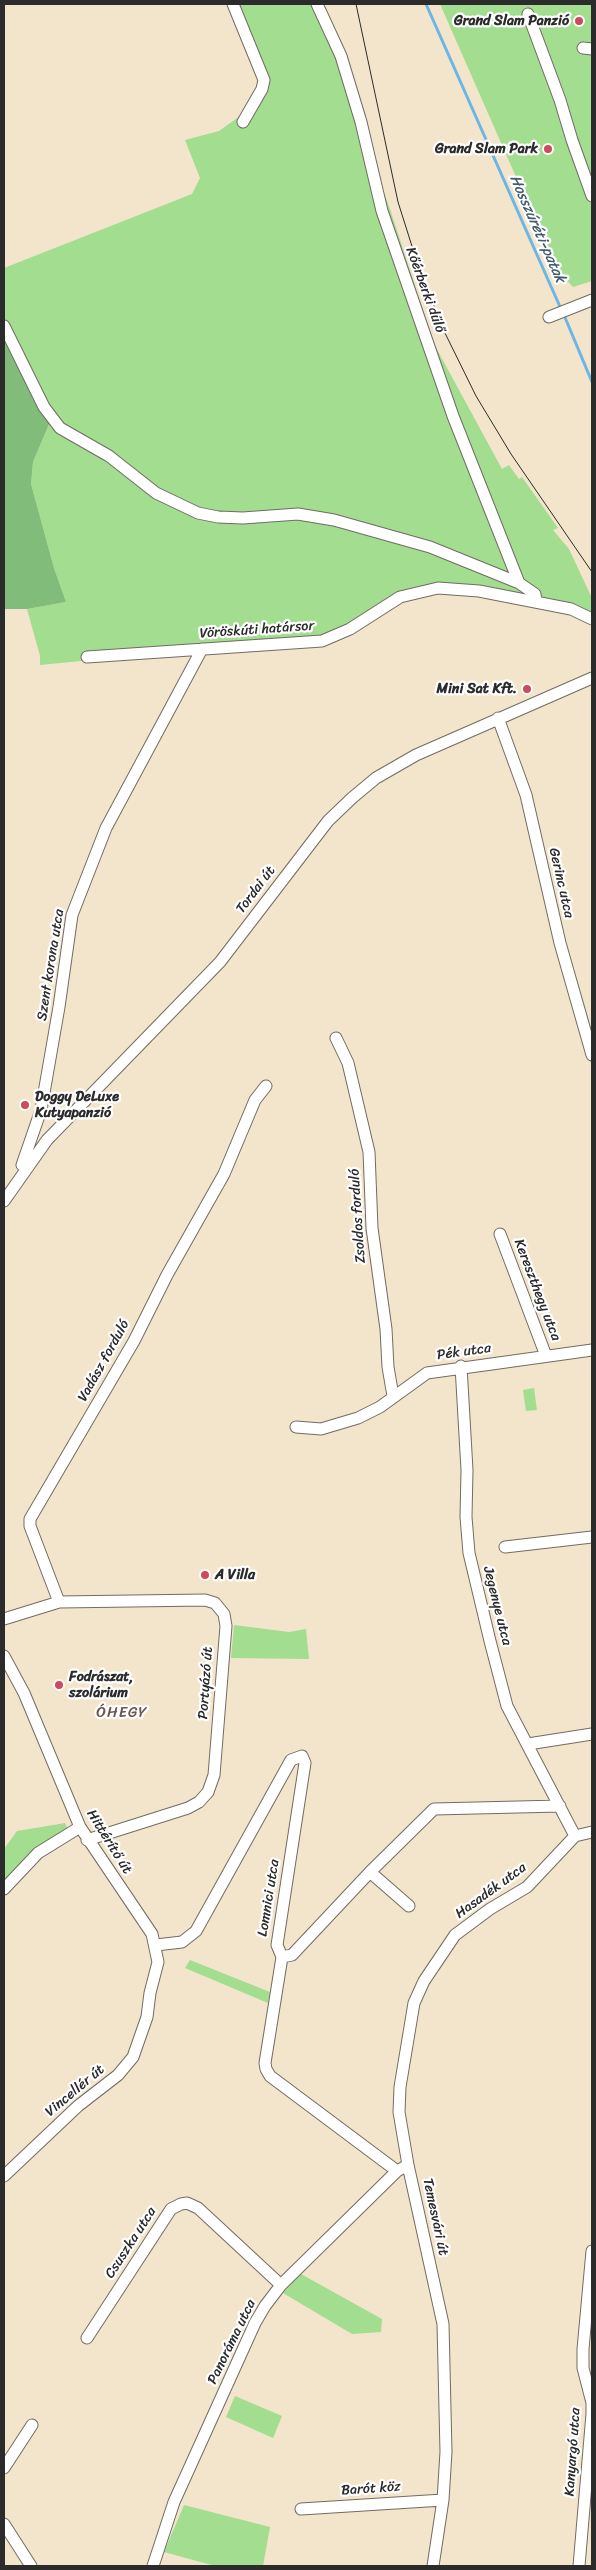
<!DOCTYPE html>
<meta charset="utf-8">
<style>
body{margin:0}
#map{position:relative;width:596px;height:2570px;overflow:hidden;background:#f3e5cb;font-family:Sriracha,sans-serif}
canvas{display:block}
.frame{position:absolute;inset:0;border:5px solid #2b2b2b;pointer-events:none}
</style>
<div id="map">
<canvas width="596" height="2570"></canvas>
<div class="frame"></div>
</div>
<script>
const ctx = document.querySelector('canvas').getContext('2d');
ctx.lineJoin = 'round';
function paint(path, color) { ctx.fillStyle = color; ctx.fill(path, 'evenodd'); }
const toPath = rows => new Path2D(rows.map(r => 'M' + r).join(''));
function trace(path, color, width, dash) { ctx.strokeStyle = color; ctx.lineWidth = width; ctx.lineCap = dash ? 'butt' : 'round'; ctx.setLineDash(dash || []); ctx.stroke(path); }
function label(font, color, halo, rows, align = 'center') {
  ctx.font = font + ' Sriracha,sans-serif'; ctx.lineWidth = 4.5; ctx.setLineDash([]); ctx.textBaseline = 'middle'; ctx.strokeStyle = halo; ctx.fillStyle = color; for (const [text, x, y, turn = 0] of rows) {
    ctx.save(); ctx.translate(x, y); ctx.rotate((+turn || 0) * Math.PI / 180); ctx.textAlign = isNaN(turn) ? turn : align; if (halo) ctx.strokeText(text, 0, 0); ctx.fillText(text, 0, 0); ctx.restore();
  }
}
const green = toPath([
 [231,4,317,4,391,212,434,344,502,469,509,465,519,479,522,477,558,528,553,530,569,549,592,598,592,619,479,591,422,590,337,636,40,665,40,656,27,609,66,602,54,568,31,484,33,462,50,422,4,330,4,268,192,194,200,178,185,140,219,131,244,113,261,86],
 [440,4,592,4,592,281,573,287,556,268],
 [534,1388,537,1410,526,1411,523,1390],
 [234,1625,289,1632,306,1629,309,1659,231,1658],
 [65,1823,68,1830,4,1884,4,1849,17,1831],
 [190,1960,270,1992,268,2003,185,1968],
 [301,2274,382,2319,381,2332,352,2334,283,2293],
 [235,2396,282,2416,273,2438,226,2417],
 [184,2505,270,2527,263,2566,215,2566,164,2552]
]);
const forest = toPath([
 [4,330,50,422,33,462,31,484,54,568,66,602,27,609,4,609]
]);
const stream = toPath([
 [426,4,561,309],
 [564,315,592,382]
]);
const minor = toPath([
 [233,4,264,80,262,89,243,122],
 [317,4,341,56,361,122,382,211,453,416,519,583,535,594,536,602],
 [528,14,560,100,572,140,592,196],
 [583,48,592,49],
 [549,317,592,300],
 [4,326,44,407,60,428,109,456,156,493,198,513,218,517,243,518,298,514,334,520,430,547,519,583],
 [87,657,322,641,350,629,400,597,438,588,479,591,571,609,592,619],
 [498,718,526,795,560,943,592,1055],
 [336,1038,348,1063,369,1152,372,1228,386,1329,388,1367,393,1396],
 [22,1165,41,1110,59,1007,72,915,106,828,202,649],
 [4,1201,47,1140,220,962,328,821,352,798,376,778,416,755,592,678],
 [500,1234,546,1356],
 [461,1366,467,1470,466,1517,469,1553,490,1641,507,1706,575,1836],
 [296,1427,321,1429,358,1418,380,1407,427,1373,592,1350],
 [505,1547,592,1537],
 [59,1602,30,1526,30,1519,134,1341,167,1275,224,1174,255,1100,266,1086],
 [4,1619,59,1602,205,1600,215,1603,224,1614,226,1626,214,1775,208,1792,199,1802,188,1808,87,1840],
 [4,1656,24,1693,80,1827,152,1934,158,1962,150,1993,147,2017,133,2057,118,2075,78,2106,4,2176],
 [528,1744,592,1734],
 [370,1872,409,1906],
 [4,1889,38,1853,80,1827],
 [156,1945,182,1942,196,1931,291,1760,302,1756,305,1763,277,1945,282,1957],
 [282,1957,292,1955,370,1872,434,1809,560,1806],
 [282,1957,265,2063,266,2069,270,2076,397,2171],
 [408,2165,399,2112,400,2087,414,2003,424,1981,455,1935,490,1909,527,1887,575,1836,592,1832],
 [87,2338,171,2209,181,2204,187,2203,198,2208,281,2285],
 [4,2468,32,2425],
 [301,2509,443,2500],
 [4,2524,31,2566],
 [153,2566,174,2502,255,2323,265,2306,281,2285,397,2171,408,2165,443,2324,446,2452,443,2500,433,2566],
 [579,2566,592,2414,592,2403,583,2368,583,2349,592,2251]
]);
const tram = toPath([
 [356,4,398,202,417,262,444,331,476,396,511,454,592,572]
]);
const markers = [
 [579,21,5,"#d1495b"],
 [548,149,5,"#d1495b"],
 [527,689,5,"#d1495b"],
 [25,1105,5,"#d1495b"],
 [205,1575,5,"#d1495b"],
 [59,1685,5,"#d1495b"]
];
const poiNames = [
 ["Grand Slam Panzió",569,21],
 ["Grand Slam Park",538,149],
 ["Mini Sat Kft.",517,689],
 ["Doggy DeLuxe",35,1097,"left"],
 ["Kutyapanzió",35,1113,"left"],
 ["A Villa",215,1575,"left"],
 ["Fodrászat,",69,1677,"left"],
 ["szolárium",69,1693,"left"]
];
const streetNames = [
 ["Kőérberki dűlő",425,290,70],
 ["Vöröskúti határsor",257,630,-4],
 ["Gerinc utca",561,883,77],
 ["Tordai út",256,890,-53],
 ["Szent korona utca",51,965,-81],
 ["Zsoldos forduló",358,1216,-94],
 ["Kereszthegy utca",537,1290,69],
 ["Pék utca",464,1352,-8],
 ["Vadász forduló",104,1361,-61],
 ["Jegenye utca",497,1606,76],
 ["Portyázó út",206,1683,-86],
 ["Hittérítő út",109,1842,58],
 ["Hasadék utca",491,1891,-36],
 ["Lomnici utca",269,1898,-81],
 ["Vincellér út",75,2091,-40],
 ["Temesvári út",435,2217,78],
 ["Csuszka utca",131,2243,-57],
 ["Panoráma utca",232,2342,-64],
 ["Kanyargó utca",573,2452,-86],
 ["Barót köz",371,2489,-4]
];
const waterNames = [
 ["Hosszúréti-patak",537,229,66]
];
const neighbourhoodNames = [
 ["ÓHEGY",122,1713]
];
paint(green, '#a2dd90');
paint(forest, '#81bc7a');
trace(stream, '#6cb5e4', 3);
trace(minor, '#716c63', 13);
trace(minor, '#fff', 11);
trace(tram, '#2b2b2b', 1);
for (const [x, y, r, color] of markers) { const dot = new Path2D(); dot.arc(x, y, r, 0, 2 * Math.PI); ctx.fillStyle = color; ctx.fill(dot); trace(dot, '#fff', 2); }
label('bold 14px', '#2b2b2b', '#fff', poiNames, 'right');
label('14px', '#2b2b2b', '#fff', streetNames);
label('italic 15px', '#425b6c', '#fff', waterNames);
ctx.letterSpacing = '1px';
label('15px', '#695751', '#fff', neighbourhoodNames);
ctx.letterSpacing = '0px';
</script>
